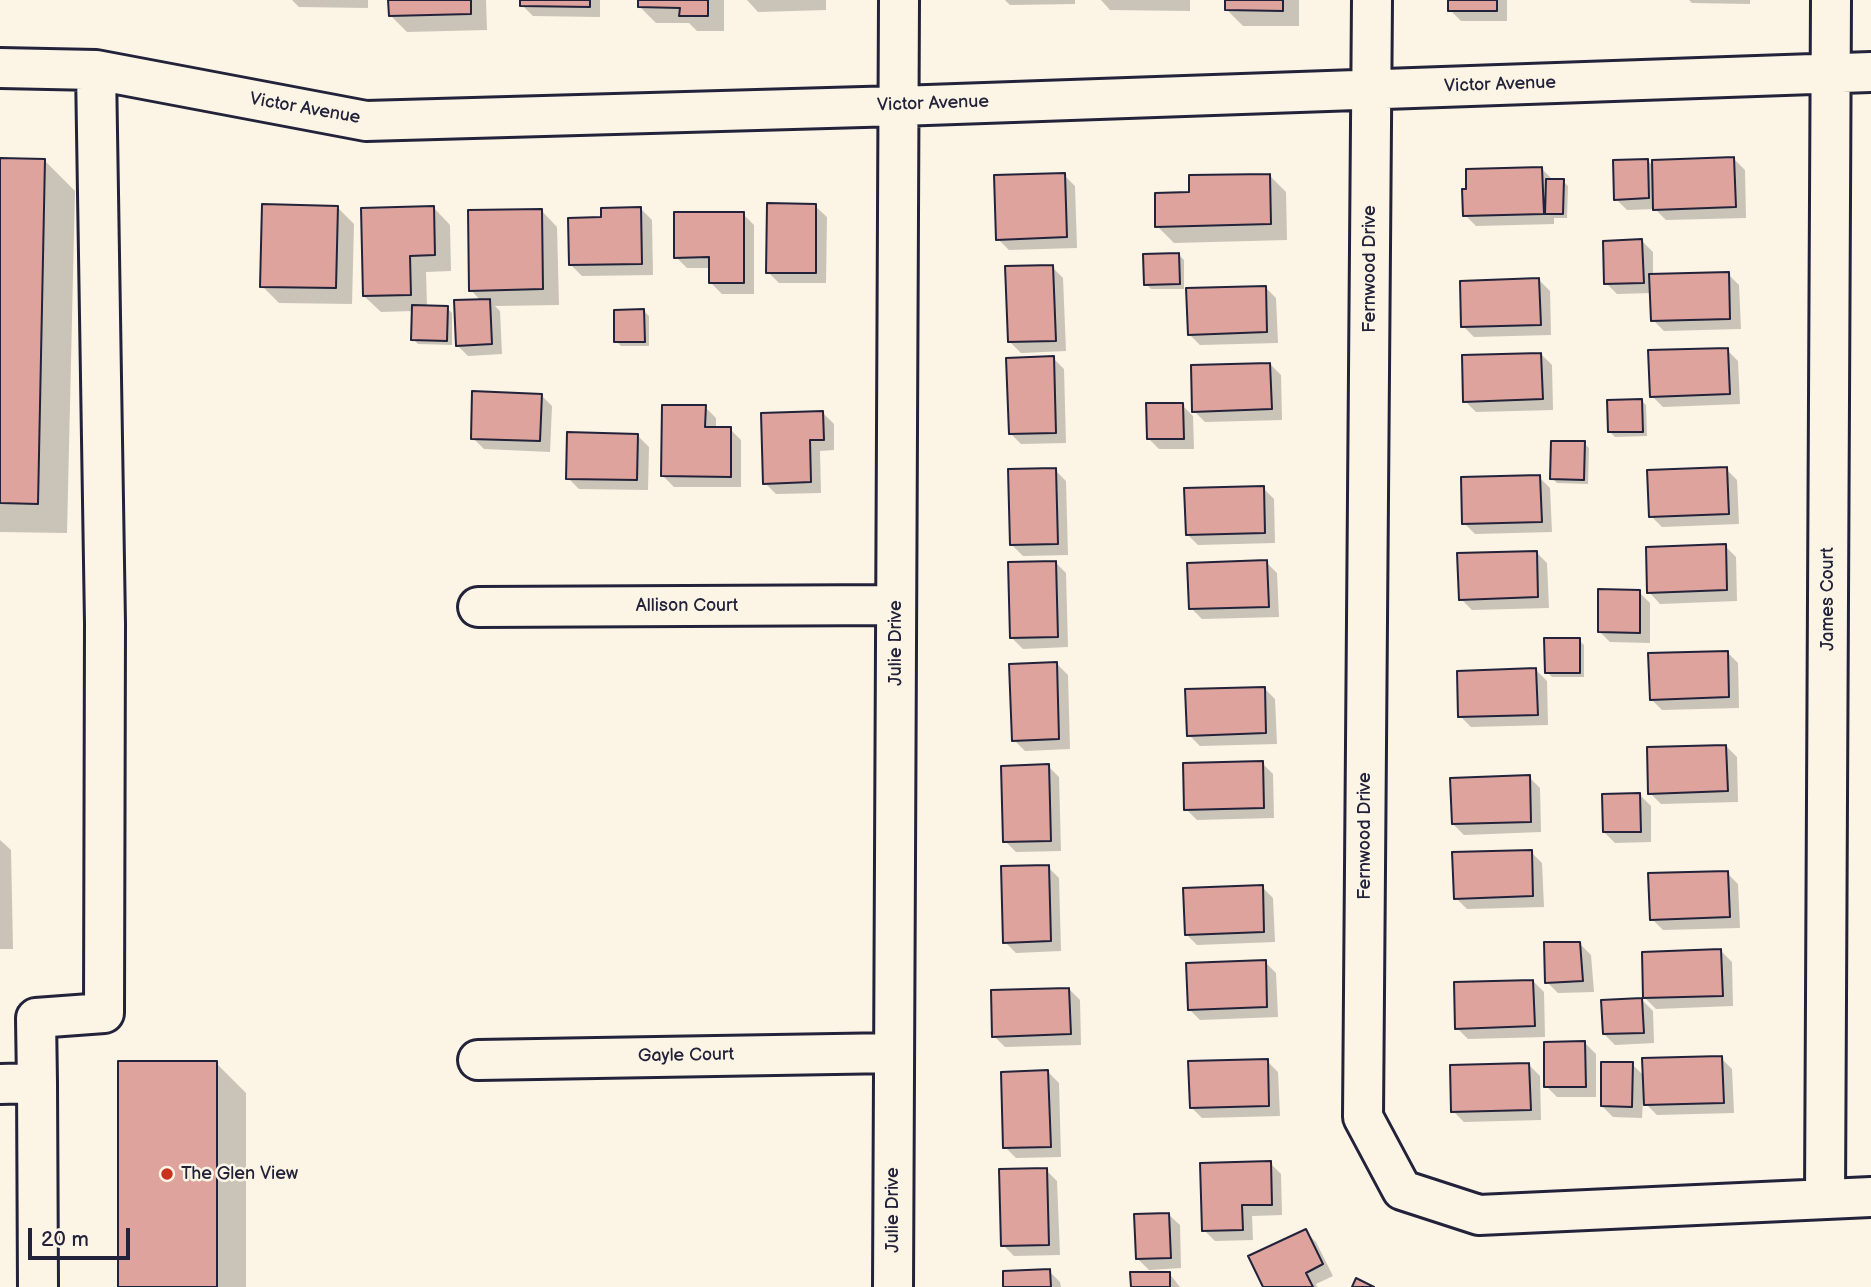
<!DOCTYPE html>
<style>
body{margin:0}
#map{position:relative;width:1871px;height:1287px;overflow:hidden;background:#fcf5e5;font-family:"Balsamiq Sans",sans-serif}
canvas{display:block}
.scale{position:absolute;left:28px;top:1228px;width:102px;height:32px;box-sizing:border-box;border:4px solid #22223b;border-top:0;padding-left:9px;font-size:21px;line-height:24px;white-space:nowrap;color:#22223b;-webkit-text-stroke:5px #fcf5e5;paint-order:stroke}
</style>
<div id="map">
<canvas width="1871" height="1287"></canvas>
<div class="scale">20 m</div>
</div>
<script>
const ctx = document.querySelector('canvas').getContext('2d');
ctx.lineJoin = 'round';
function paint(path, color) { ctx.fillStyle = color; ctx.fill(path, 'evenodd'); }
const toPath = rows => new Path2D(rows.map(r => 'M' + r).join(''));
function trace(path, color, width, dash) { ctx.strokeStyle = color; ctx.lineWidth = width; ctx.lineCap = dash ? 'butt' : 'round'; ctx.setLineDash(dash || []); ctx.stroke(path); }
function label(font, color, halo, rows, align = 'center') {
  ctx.font = font + ' "Balsamiq Sans",sans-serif'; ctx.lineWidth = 5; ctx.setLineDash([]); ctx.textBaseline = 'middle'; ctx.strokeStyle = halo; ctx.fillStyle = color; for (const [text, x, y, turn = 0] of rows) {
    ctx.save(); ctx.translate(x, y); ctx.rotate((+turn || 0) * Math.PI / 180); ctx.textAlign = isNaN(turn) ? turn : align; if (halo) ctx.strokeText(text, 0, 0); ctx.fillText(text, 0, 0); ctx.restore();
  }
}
const shadow = toPath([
 [292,0,368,0,368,8,299,7],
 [390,0,486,0,487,30,407,32,390,15],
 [522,0,600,0,600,17,533,16,522,5],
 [639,0,724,0,724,31,697,31,689,23,656,23,639,6],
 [747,0,826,0,826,10,758,12],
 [1005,0,1075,0,1075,4,1010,5],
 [1101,0,1190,0,1190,11,1110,10],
 [1226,0,1299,0,1299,26,1243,26,1226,9],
 [1450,0,1507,0,1507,21,1461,21,1450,10],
 [1689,0,1750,0,1750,4,1692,3],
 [1734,159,1745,170,1746,218,1666,220,1655,209,1627,210,1616,199,1648,161,1654,167],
 [0,160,45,161,75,191,67,533,0,532],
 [1542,169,1553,180,1563,181,1568,186,1567,218,1554,218,1554,224,1476,226,1465,215],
 [1064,175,1075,186,1077,248,1009,250,998,239],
 [1269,175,1286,192,1287,240,1174,243,1157,226,1191,194],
 [815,206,827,217,826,283,779,283,768,272],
 [337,207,354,224,352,304,279,303,262,286],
 [434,208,450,225,451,271,426,272,427,307,447,308,452,313,452,345,418,344,413,339,413,311,381,312,364,296],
 [641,209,652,220,653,275,582,276,571,265],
 [541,210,557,227,559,305,495,306,500,311,502,354,468,356,457,345,481,301,471,290],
 [743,214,754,225,754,294,722,294,711,283,711,268,687,268,676,257],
 [1642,241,1653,252,1653,276,1728,274,1739,285,1741,329,1664,331,1653,320,1652,293,1617,294,1606,283],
 [1179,255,1184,260,1184,289,1151,289,1146,284],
 [1052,267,1063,278,1066,351,1021,353,1010,342],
 [1539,280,1550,291,1551,335,1474,337,1463,326],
 [1265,287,1276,298,1278,343,1200,345,1189,334],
 [644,311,649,316,649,346,621,346,616,341],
 [1727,350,1738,361,1740,404,1663,407,1652,396],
 [1541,354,1552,365,1553,410,1476,412,1465,401],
 [1053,358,1064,369,1066,443,1021,444,1010,433],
 [1270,364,1281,375,1282,420,1205,422,1194,411],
 [541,395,552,406,550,452,484,449,473,438],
 [1641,400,1646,405,1647,436,1615,437,1610,432],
 [1182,405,1193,416,1194,449,1159,449,1148,438],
 [705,407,716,418,716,429,730,429,741,440,741,487,674,487,663,476],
 [823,413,834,424,834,450,820,451,821,493,776,494,765,483],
 [638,436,649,447,648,490,579,489,568,478],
 [1584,443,1589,448,1588,484,1557,483,1552,478],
 [1726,469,1737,480,1739,524,1662,527,1651,516],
 [1055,470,1066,481,1068,555,1023,556,1012,545],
 [1539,477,1550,488,1552,532,1475,534,1464,523],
 [1263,488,1274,499,1275,543,1198,545,1187,534],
 [1725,546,1736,557,1737,601,1660,604,1649,592],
 [1536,552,1547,563,1549,608,1472,610,1461,599],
 [1055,562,1066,573,1068,647,1023,649,1012,638],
 [1266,562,1277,573,1279,617,1202,619,1191,608],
 [1639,592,1650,603,1650,643,1610,642,1599,631],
 [1579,640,1584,645,1584,677,1552,677,1547,672],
 [1727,652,1738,663,1739,708,1662,710,1651,699],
 [1057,664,1068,675,1070,749,1025,751,1014,740],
 [1536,670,1547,681,1548,725,1471,727,1460,716],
 [1264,688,1275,699,1277,744,1200,746,1189,735],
 [1726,746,1737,757,1738,802,1661,804,1650,793],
 [1262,763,1273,774,1274,818,1197,820,1186,809],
 [1048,766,1059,777,1061,851,1016,852,1005,841],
 [1529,777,1540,788,1541,832,1464,835,1453,824],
 [1640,795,1651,806,1651,842,1615,843,1604,832],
 [0,840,11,850,13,949,0,949],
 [1531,852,1542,863,1544,907,1467,909,1456,898],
 [1048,867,1059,878,1061,951,1016,953,1005,942],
 [1727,873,1738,884,1740,928,1663,930,1652,919],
 [1262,887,1273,898,1275,942,1197,945,1186,934],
 [1580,944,1591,955,1594,992,1558,993,1547,982],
 [1721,951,1732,962,1733,1006,1656,1009,1645,998],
 [1265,962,1276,973,1278,1017,1200,1020,1189,1009],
 [1533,981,1544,992,1545,1037,1468,1039,1457,1028],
 [1069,989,1080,1000,1081,1045,1005,1047,994,1036],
 [1642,1000,1653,1011,1654,1043,1615,1045,1604,1034],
 [1585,1043,1596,1054,1596,1097,1557,1097,1546,1086],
 [1721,1058,1732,1069,1734,1113,1657,1115,1643,1101,1642,1118,1613,1117,1602,1106,1632,1064,1645,1077],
 [1267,1061,1278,1072,1280,1116,1202,1118,1191,1107],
 [216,1063,246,1093,246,1287,120,1287],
 [1529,1065,1540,1076,1541,1120,1464,1122,1453,1111],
 [1048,1072,1059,1083,1061,1157,1016,1158,1005,1147],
 [1270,1163,1281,1174,1282,1215,1252,1216,1253,1240,1215,1241,1204,1230],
 [1046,1170,1057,1181,1060,1255,1014,1256,1003,1245],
 [1168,1214,1180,1225,1181,1268,1149,1270,1138,1259],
 [1305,1231,1316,1242,1333,1276,1316,1284,1317,1287,1265,1287],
 [1049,1271,1060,1282,1061,1287,1005,1287],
 [1169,1273,1180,1287,1132,1287]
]);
const building = toPath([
 [388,0,471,0,471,14,389,16,388,0],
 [520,0,590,0,590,7,520,6,520,0],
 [638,0,708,0,708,16,679,16,680,8,638,7,638,0],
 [1225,0,1283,0,1283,11,1225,10,1225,0],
 [1448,0,1497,0,1497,11,1448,11,1448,0],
 [1734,157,1736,207,1653,210,1652,160,1734,157],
 [0,158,45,159,38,504,0,503,0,158],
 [1648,159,1649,198,1614,200,1613,160,1648,159],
 [1542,167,1544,214,1463,216,1462,189,1466,189,1466,169,1542,167],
 [1065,173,1067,237,996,240,994,175,1065,173],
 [1270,174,1271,224,1155,227,1155,193,1189,192,1189,175,1270,174],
 [1546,179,1564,179,1563,214,1545,214,1546,179],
 [767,203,816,204,816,273,766,273,767,203],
 [262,204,338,206,336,288,260,287,262,204],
 [434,206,435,255,410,256,411,295,363,296,361,208,434,206],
 [641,207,642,264,569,265,568,218,601,217,601,208,641,207],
 [542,209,543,289,469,291,468,210,542,209],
 [674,212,744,212,744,283,709,283,709,257,674,258,674,212],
 [1642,239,1644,283,1604,284,1603,241,1642,239],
 [1179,253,1180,284,1144,285,1143,254,1179,253],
 [1053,265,1056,341,1008,342,1005,266,1053,265],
 [1729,272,1730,319,1651,321,1649,274,1729,272],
 [1539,278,1541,325,1461,327,1460,281,1539,278],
 [1266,286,1267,332,1188,335,1186,288,1266,286],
 [490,299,492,344,456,346,454,300,490,299],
 [412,305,448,306,447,341,411,340,412,305],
 [644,309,645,342,614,342,614,310,644,309],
 [1728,348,1730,394,1650,397,1648,350,1728,348],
 [1541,353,1543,399,1463,402,1462,355,1541,353],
 [1054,356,1056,433,1009,434,1006,358,1054,356],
 [1270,363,1272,409,1192,412,1191,365,1270,363],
 [472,391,542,394,540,441,471,439,472,391],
 [1642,399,1643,432,1608,432,1607,400,1642,399],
 [1146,403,1183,403,1184,439,1147,439,1146,403],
 [662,405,706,405,705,427,731,427,731,477,661,476,662,405],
 [823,411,824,440,810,440,811,482,763,484,761,413,823,411],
 [567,432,638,434,637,480,566,479,567,432],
 [1551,441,1585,441,1584,480,1550,479,1551,441],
 [1727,467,1729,514,1649,517,1647,470,1727,467],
 [1056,468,1058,544,1010,545,1008,469,1056,468],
 [1540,475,1542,522,1462,524,1461,477,1540,475],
 [1264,486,1265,533,1186,535,1184,488,1264,486],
 [1726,544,1727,590,1647,593,1646,547,1726,544],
 [1537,551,1538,597,1459,600,1457,553,1537,551],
 [1267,560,1269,607,1189,609,1187,563,1267,560],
 [1056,561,1058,637,1010,638,1008,562,1056,561],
 [1598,589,1640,590,1640,633,1598,632,1598,589],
 [1544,638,1580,638,1580,673,1545,673,1544,638],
 [1728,651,1729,697,1650,700,1648,653,1728,651],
 [1057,662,1059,739,1012,741,1009,664,1057,662],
 [1536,668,1538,715,1458,717,1457,671,1536,668],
 [1265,687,1266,733,1187,736,1185,689,1265,687],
 [1726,745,1728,791,1648,794,1647,747,1726,745],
 [1263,761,1264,808,1184,810,1183,763,1263,761],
 [1049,764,1051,841,1003,842,1001,766,1049,764],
 [1530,775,1531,822,1452,824,1450,778,1530,775],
 [1640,793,1641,832,1603,832,1602,794,1640,793],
 [1532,850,1533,896,1454,899,1452,852,1532,850],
 [1049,865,1051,941,1003,943,1001,866,1049,865],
 [1728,871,1730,917,1650,920,1648,873,1728,871],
 [1263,885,1264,932,1185,935,1183,888,1263,885],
 [1544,942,1580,942,1583,981,1545,983,1544,942],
 [1721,949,1723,996,1643,998,1642,952,1721,949],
 [1266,960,1267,1007,1188,1010,1186,963,1266,960],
 [1533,980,1535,1026,1455,1029,1454,982,1533,980],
 [1069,988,1071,1034,992,1037,991,990,1069,988],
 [1642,998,1644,1033,1603,1034,1601,1000,1642,998],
 [1585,1041,1586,1087,1544,1087,1544,1042,1585,1041],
 [1722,1056,1724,1103,1644,1105,1642,1058,1722,1056],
 [1268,1059,1269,1106,1190,1108,1188,1061,1268,1059],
 [118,1061,217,1061,217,1287,118,1287,118,1061],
 [1601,1062,1633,1062,1632,1107,1601,1106,1601,1062],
 [1529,1063,1531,1110,1451,1112,1450,1065,1529,1063],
 [1048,1070,1051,1147,1003,1148,1001,1072,1048,1070],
 [1271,1161,1272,1205,1242,1205,1243,1230,1202,1231,1200,1163,1271,1161],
 [1047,1168,1049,1245,1001,1246,999,1169,1047,1168],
 [1169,1213,1171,1258,1136,1259,1134,1214,1169,1213],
 [1306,1229,1323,1264,1306,1273,1313,1287,1263,1287,1248,1256,1306,1229],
 [1050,1269,1051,1287,1003,1287,1003,1271,1050,1269],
 [1130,1272,1170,1272,1170,1287,1131,1287,1130,1272],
 [1356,1278,1374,1287,1352,1287,1356,1278]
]);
const minor = toPath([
 [1372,0,1363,1117,1402,1190,1479,1215,1871,1197],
 [0,68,96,70,366,121,899,106,1871,72],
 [478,607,896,605],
 [478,1060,894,1053],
 [37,1083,36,1018,104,1013,105,624,96,70],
 [0,1084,37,1083,38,1287],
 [1825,1198,1831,0],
 [893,1287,899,0]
]);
const markers = [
 [167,1174,7,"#c8321e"]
];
const streetNames = [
 ["Victor Avenue",1500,85,-2],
 ["Victor Avenue",933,104,-2],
 ["Victor Avenue",305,109,10],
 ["Fernwood Drive",1370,269,-90],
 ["James Court",1828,599,-90],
 ["Allison Court",687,606],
 ["Julie Drive",896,643,-90],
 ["Fernwood Drive",1365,836,-90],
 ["Gayle Court",686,1056,-1],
 ["Julie Drive",893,1210,-90]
];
const poiNames = [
 ["The Glen View",181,1174]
];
paint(shadow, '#0003');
paint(building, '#dda39c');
trace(building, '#22223b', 2);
trace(minor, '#22223b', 44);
trace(minor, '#fcf5e5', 38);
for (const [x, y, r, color] of markers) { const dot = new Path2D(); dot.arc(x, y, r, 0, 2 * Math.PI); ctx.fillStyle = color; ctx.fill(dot); trace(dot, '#fcf5e5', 2.5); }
label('18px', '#22223b', '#fcf5e5', streetNames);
label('18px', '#22223b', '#fcf5e5', poiNames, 'left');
</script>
